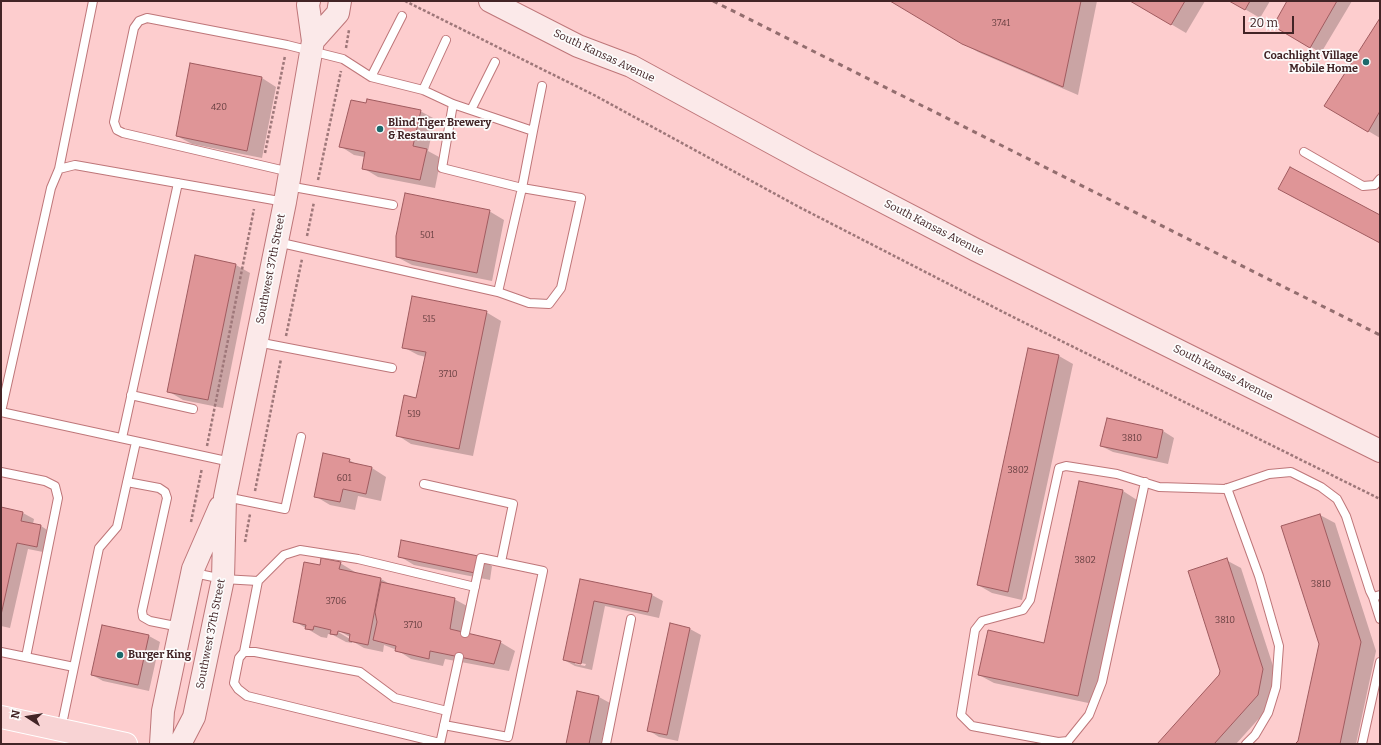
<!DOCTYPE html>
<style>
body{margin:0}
#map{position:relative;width:1381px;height:745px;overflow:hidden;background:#fdcdce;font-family:Bitter,serif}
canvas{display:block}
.frame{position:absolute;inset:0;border:2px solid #422426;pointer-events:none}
.north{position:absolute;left:8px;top:697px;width:40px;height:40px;-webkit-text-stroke:3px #fcfcfc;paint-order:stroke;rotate:282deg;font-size:11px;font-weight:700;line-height:16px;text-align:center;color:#422426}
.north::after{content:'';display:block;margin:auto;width:14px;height:18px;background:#422426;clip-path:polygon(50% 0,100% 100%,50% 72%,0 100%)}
.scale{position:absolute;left:1243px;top:16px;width:51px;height:18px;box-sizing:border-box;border:2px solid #422426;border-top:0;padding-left:5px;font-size:12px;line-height:14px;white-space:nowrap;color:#422426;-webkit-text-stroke:3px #fcfcfc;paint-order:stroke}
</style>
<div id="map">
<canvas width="1381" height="745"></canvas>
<div class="frame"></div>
<div class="north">N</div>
<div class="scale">20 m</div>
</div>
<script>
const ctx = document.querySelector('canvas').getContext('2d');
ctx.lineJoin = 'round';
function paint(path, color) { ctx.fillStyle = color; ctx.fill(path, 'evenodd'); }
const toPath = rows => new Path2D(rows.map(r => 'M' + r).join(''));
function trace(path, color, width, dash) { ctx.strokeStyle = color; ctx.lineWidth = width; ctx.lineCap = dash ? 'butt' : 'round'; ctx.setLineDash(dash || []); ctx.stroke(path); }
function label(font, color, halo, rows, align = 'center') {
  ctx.font = font + ' Bitter,serif'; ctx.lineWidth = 3.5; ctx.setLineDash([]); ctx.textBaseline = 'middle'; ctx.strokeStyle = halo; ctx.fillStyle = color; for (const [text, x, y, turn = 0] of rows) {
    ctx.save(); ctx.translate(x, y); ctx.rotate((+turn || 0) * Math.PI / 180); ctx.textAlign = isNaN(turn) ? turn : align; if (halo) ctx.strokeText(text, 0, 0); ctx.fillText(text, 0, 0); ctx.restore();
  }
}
const shadow = toPath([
 [892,1,1097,1,1078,95,978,52],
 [1132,1,1205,1,1186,33],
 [1231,1,1270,1,1260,18],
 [1288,1,1352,1,1321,53,1274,25],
 [1380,20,1380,138,1326,106],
 [262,78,276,87,262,158,192,144,177,136],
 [420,111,435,119,428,151,441,158,435,188,378,177,363,168,365,157,354,155,340,146],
 [489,211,504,220,492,281,412,265,397,257],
 [236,265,250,273,223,408,183,400,168,391],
 [486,312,501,321,473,456,411,444,397,435,417,399,426,357,418,355,403,347],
 [1059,356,1073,364,1022,600,992,593,978,585],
 [1163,431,1174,438,1168,464,1113,452,1101,446],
 [349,460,358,465,372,468,386,477,381,501,358,496,355,510,330,505,315,496],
 [1123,491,1137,500,1093,704,994,683,979,675,1044,644],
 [1,508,23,513,34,519,33,524,41,526,52,533,48,553,28,549,10,628,1,626],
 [1320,515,1335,523,1376,651,1356,744,1297,744,1299,742,1320,644,1282,527],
 [399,556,478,557,492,566,490,580,414,565],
 [1226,560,1241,568,1277,678,1272,704,1236,744,1158,744,1220,675],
 [340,563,355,572,355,573,381,579,393,586,454,599,469,607,465,634,500,642,515,651,509,671,445,659,443,666,411,659,397,650,384,645,383,652,364,648,352,641,352,643,346,642,333,635,328,634,327,638,321,637,294,621,321,567],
 [334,628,350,637,350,639,333,629],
 [581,580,652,595,663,601,659,618,605,606,592,670,575,666,564,660],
 [575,662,586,664,585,666,575,664],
 [671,625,690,629,701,635,678,741,659,737,648,730],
 [149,636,160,642,149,691,103,681,92,675],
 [578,692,599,697,610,703,601,744,567,744]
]);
const building = toPath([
 [890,1,1081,1,1063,87,962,44,890,1],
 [1130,1,1185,1,1171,25,1130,1],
 [1229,1,1250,1,1245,10,1229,1],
 [1287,1,1337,1,1310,48,1273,26,1287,1],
 [1380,18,1380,111,1368,132,1324,106,1380,18],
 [190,63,262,77,247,151,176,136,190,63],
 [367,99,421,110,413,146,427,149,420,180,362,169,365,152,339,147,351,100,366,103,367,99],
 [1290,167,1380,215,1380,243,1278,189,1290,167],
 [405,193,490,210,477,273,396,257,396,236,405,193],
 [195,255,236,264,208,400,167,392,195,255],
 [412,296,487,311,459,449,396,436,404,395,416,398,426,352,402,348,412,296],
 [1028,348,1059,355,1008,592,977,585,1028,348],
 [1107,418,1163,430,1157,458,1100,446,1107,418],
 [323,453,350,459,349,462,372,467,366,494,343,489,340,502,314,497,323,453],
 [1079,481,1123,490,1078,696,978,675,988,630,1044,643,1079,481],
 [1,507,23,512,21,521,41,525,37,547,17,543,1,615,1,507],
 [1320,514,1361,642,1340,744,1295,744,1298,741,1319,644,1281,526,1320,514],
 [401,540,478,556,475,573,398,557,401,540],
 [321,558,341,562,339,569,381,578,368,645,349,641,350,634,338,631,337,635,330,634,331,630,314,626,313,630,305,629,306,625,293,622,304,562,320,565,321,558],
 [1227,558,1263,669,1258,695,1214,744,1157,744,1219,675,1220,671,1188,571,1227,558],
 [580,579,652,594,648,612,594,601,581,664,563,660,580,579],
 [381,582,455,598,450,629,501,641,494,664,430,651,429,659,395,651,396,646,373,640,377,622,375,612,381,582],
 [670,623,690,628,667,735,647,731,670,623],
 [102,625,149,635,138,685,91,675,102,625],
 [577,691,599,696,589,744,566,744,577,691]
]);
const path = toPath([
 [405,1,594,95,799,207,1011,316,1380,499],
 [346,48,349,30],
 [265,153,285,56],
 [318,180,341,71],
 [307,236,314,202],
 [286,336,302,259],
 [207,446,254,209],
 [255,491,281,359],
 [191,522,202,468],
 [245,542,250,514]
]);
const lane = toPath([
 [371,77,402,16],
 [423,90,446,40],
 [471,110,495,62],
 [533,131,542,86],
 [1304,152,1363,186,1375,185,1380,179],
 [59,169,93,1],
 [290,172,123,133,117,130,114,122,134,28,139,21,147,18,287,45,343,59,371,77,423,90,453,104,533,131,522,188,442,168,453,104],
 [288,186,393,205],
 [277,242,498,292,522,188,581,198,561,288,549,304,529,303,498,292],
 [257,342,392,368],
 [131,395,193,409],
 [1,412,51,188,59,169,75,165,285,202],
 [1,412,231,462],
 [122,438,178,183],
 [1,472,45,481,55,486,58,498,26,657],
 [127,482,159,488,165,492,167,498,142,611,143,617,150,621,180,627],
 [424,484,513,504,501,562],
 [1227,488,1259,576,1279,646,1276,687,1268,713,1255,735,1246,744],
 [226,497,285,509,301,437],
 [194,573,223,579,258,581],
 [1373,597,1380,619],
 [1,652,74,667],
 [244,652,258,581,284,555,300,550,358,559,475,587],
 [444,725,508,737,543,571,481,558,465,633],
 [61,729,99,548,117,527,136,442],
 [1068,741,1089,715,1102,682,1145,482],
 [440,743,247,696,238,689,234,683,239,658,244,652,255,652,360,672,395,698,447,711],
 [440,744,459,657],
 [606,744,631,619],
 [1068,744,1068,741,1058,742,972,726,961,715,975,630,982,621,1023,610,1030,600,1059,468,1066,466,1117,474,1159,487,1225,489,1269,474,1291,472,1321,487,1337,499,1346,516,1370,591,1373,597,1380,595],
 [1362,744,1380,662]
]);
const secondary = toPath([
 [490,1,578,46,631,66,809,163,976,250,1380,451],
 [313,41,338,13,340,1],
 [161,744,163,711,193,569,220,507],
 [180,744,194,717,223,579,225,497,285,202,313,41,308,5,309,1]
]);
const primary = toPath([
 [1,717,126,744]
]);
const rail = toPath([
 [713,1,1380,335]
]);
const markers = [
 [1366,62,4,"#1c696b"],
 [380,129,4,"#1c696b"],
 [120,655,4,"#1c696b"]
];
const numberNames = [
 ["3741",1001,23],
 ["420",219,107],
 ["501",427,235],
 ["515",429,319],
 ["3710",448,374],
 ["519",414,414],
 ["3810",1132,438],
 ["3802",1018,470],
 ["601",344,478],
 ["3802",1085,560],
 ["3810",1321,584],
 ["3706",336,601],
 ["3810",1225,620],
 ["3710",413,625]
];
const streetNames = [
 ["South Kansas Avenue",604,56,25],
 ["South Kansas Avenue",934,228,27],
 ["Southwest 37th Street",271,269,-79],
 ["South Kansas Avenue",1223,373,27],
 ["Southwest 37th Street",211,634,-79]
];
const poiNames = [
 ["Coachlight Village",1358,56,"right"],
 ["Mobile Home",1358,69,"right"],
 ["Blind Tiger Brewery",388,123],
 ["& Restaurant",388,136],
 ["Burger King",128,655]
];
paint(shadow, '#0003');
paint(building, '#df9597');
trace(building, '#a05b5f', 1);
trace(lane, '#be7679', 10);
trace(secondary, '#be7679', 24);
trace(primary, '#fff', 24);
trace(path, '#9e7779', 2.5, [3, 2]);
trace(lane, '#fff', 8);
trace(secondary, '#fbe9e9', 22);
trace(primary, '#f8d3d4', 22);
trace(rail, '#936d6e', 3, [5, 5]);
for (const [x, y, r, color] of markers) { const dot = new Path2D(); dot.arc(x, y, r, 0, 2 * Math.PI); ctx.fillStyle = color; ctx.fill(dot); trace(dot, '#fcfcfc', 1.5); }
label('9px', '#694042', null, numberNames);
label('11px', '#422426', '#fcfcfc', streetNames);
label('bold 11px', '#422426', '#fcfcfc', poiNames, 'left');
</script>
